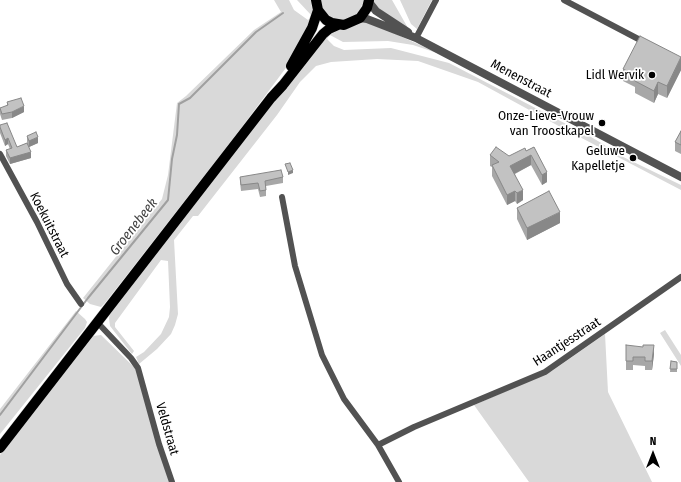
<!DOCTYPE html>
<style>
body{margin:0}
#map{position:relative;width:681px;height:482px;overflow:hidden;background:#fff;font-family:"Fira Sans Condensed",sans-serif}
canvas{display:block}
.north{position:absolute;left:633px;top:434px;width:40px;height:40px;-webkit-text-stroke:3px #fff;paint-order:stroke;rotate:0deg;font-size:11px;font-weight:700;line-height:16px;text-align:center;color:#000}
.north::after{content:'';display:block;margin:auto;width:14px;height:18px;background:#000;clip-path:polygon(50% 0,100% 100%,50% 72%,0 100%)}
</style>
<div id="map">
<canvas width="681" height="482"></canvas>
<div class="north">N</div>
</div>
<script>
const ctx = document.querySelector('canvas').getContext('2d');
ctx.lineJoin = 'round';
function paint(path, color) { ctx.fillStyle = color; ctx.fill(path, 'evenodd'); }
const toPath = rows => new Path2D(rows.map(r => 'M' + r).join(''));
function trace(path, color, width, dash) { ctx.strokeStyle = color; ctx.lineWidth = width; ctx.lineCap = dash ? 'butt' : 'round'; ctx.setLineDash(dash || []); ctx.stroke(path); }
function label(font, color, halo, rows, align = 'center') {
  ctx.font = font + ' "Fira Sans Condensed",sans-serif'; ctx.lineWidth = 3.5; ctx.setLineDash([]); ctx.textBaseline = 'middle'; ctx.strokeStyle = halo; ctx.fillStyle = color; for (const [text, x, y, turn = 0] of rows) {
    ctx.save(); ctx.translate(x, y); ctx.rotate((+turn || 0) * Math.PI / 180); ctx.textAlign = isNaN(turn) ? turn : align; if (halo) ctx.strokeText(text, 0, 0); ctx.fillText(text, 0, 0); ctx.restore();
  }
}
const green = toPath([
 [274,0,289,0,294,10,308,20,312,16,297,0,311,0,313,17,288,65,233,139,105,303,101,307,90,304,83,298,162,199,168,175,177,103,186,96,254,30,281,12],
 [320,0,364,0,358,14,345,20,331,18,323,10],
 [373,0,392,0,408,28,379,10],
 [400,0,432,0,417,29,411,24],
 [362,22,367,22,380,27,440,54,413,45,388,41,343,42,330,35,327,39,334,46,344,50,391,48,449,63,570,126,566,130,478,82,418,61,377,59,331,62,316,66,300,82,277,115,198,216,193,216,174,240,178,314,175,325,171,334,157,349,139,364,136,357,144,352,161,334,169,317,170,307,168,261,161,260,115,323,115,327,134,351,132,354,110,326,109,318,110,313,327,32],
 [579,130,603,144,613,152,681,185,681,190,574,134],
 [76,311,85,319,87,322,85,328,0,434,0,409],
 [665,330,681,355,681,366,660,333],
 [605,334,608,392,652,482,529,482,474,405,552,371],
 [101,335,136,369,170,482,0,482,0,455,93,336]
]);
const stream = toPath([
 [0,415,88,298,168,200,172,159,177,135,179,104,190,98,256,32,283,13]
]);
const minor = toPath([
 [564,0,644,42],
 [416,38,436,0],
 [0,154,37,222,67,284,81,304],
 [282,197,295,266,322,355,344,399,378,445,399,482],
 [97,322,131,358,138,368,159,444,172,482],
 [378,445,414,427,545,372,681,277]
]);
const tertiary = toPath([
 [369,2,376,11,408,32],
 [360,18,367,19,416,38,681,177]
]);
const primary = toPath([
 [316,0,318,10,326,20,332,23,344,25,360,18,367,8,369,0],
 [291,66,312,28,318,10],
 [0,448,271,98,283,85,323,34,329,29,338,25]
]);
const wall = toPath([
 [681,57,681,70,667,98,658,94,654,103,635,93,635,87,623,81,623,69],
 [7,102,24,112,12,118,2,120,0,114,0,108,7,106],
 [0,125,17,147,27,143,27,136,38,143,29,147,31,158,10,164,6,156,6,150,10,149,8,144,5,146,0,133],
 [681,131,681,154,675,151,675,142],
 [534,147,547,182,542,185,531,165,515,174,523,200,517,204,515,201,507,205,492,176,492,167,490,166,490,155,509,156,526,151],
 [240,177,283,177,283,183,266,186,266,196,260,197,258,189,241,191,240,182],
 [517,208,560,223,527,240,517,219],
 [626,345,654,354,652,370,645,370,645,366,633,365,633,370,626,370],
 [671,361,677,362,677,372,670,372]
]);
const shadedWall = toPath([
 [681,58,681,70,667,98,667,86],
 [658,82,658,94,654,103,654,91],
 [24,106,24,112,12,118,12,112],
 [38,137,38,143,29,147,29,141],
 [8,138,8,144,5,146,5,140],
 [31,152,31,158,10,164,10,158],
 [531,155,531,165,510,176,510,166],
 [293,170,293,173,288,175,288,172],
 [547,172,547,182,542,185,542,175],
 [523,190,523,200,517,204,517,193],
 [515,191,515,201,507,205,507,195],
 [560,212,560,223,527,240,527,228],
 [654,345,654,354,652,370,652,361]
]);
const building = toPath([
 [640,36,681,57,667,86,658,82,654,91,635,81,637,76,623,69,640,36],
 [21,98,24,106,12,112,2,114,0,108,8,105,7,102,21,98],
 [7,123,17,147,27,143,31,152,10,158,6,150,12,148,8,138,5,140,0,127,0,125,7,123],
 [681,131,681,145,675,142,681,131],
 [36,132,38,137,29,141,27,136,36,132],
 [496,147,509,156,525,148,526,151,534,147,547,172,542,175,531,155,510,166,523,190,517,193,515,191,507,195,492,165,499,162,490,155,496,147],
 [290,163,293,170,288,172,285,164,290,163],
 [281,170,283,177,265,181,266,190,260,191,258,183,241,185,240,177,281,170],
 [549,191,560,212,527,228,517,208,549,191],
 [626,345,643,347,643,345,654,345,652,361,645,361,645,357,633,357,633,361,626,361,626,345],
 [671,361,677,362,677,369,670,369,671,361]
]);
const markers = [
 [652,75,4,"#000"],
 [602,123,4,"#000"],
 [633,158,4,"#000"]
];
const poiNames = [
 ["Lidl Wervik",644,75],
 ["Onze-Lieve-Vrouw",594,116],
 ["van Troostkapel",594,131],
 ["Geluwe",625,151],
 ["Kapelletje",625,166]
];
const streetNames = [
 ["Menenstraat",521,79,28],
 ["Koekuitstraat",49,225,63],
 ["Haantjesstraat",567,342,-33],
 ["Veldstraat",167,429,74]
];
const waterNames = [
 ["Groenebeek",134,227,-52]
];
paint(green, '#d9d9d9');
trace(stream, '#a0a0a0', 2);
trace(primary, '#dbdbdb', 11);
trace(minor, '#525252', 6);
trace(tertiary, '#525252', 8);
trace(primary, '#000', 10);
paint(wall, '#a7a7a7');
paint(shadedWall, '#888');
paint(building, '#c2c2c2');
trace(building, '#888', 1);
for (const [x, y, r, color] of markers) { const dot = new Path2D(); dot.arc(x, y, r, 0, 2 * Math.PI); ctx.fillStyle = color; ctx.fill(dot); trace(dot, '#fff', 1.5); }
label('13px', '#000', '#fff', poiNames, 'right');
label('13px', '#000', '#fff', streetNames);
label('italic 14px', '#414141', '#fff', waterNames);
</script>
